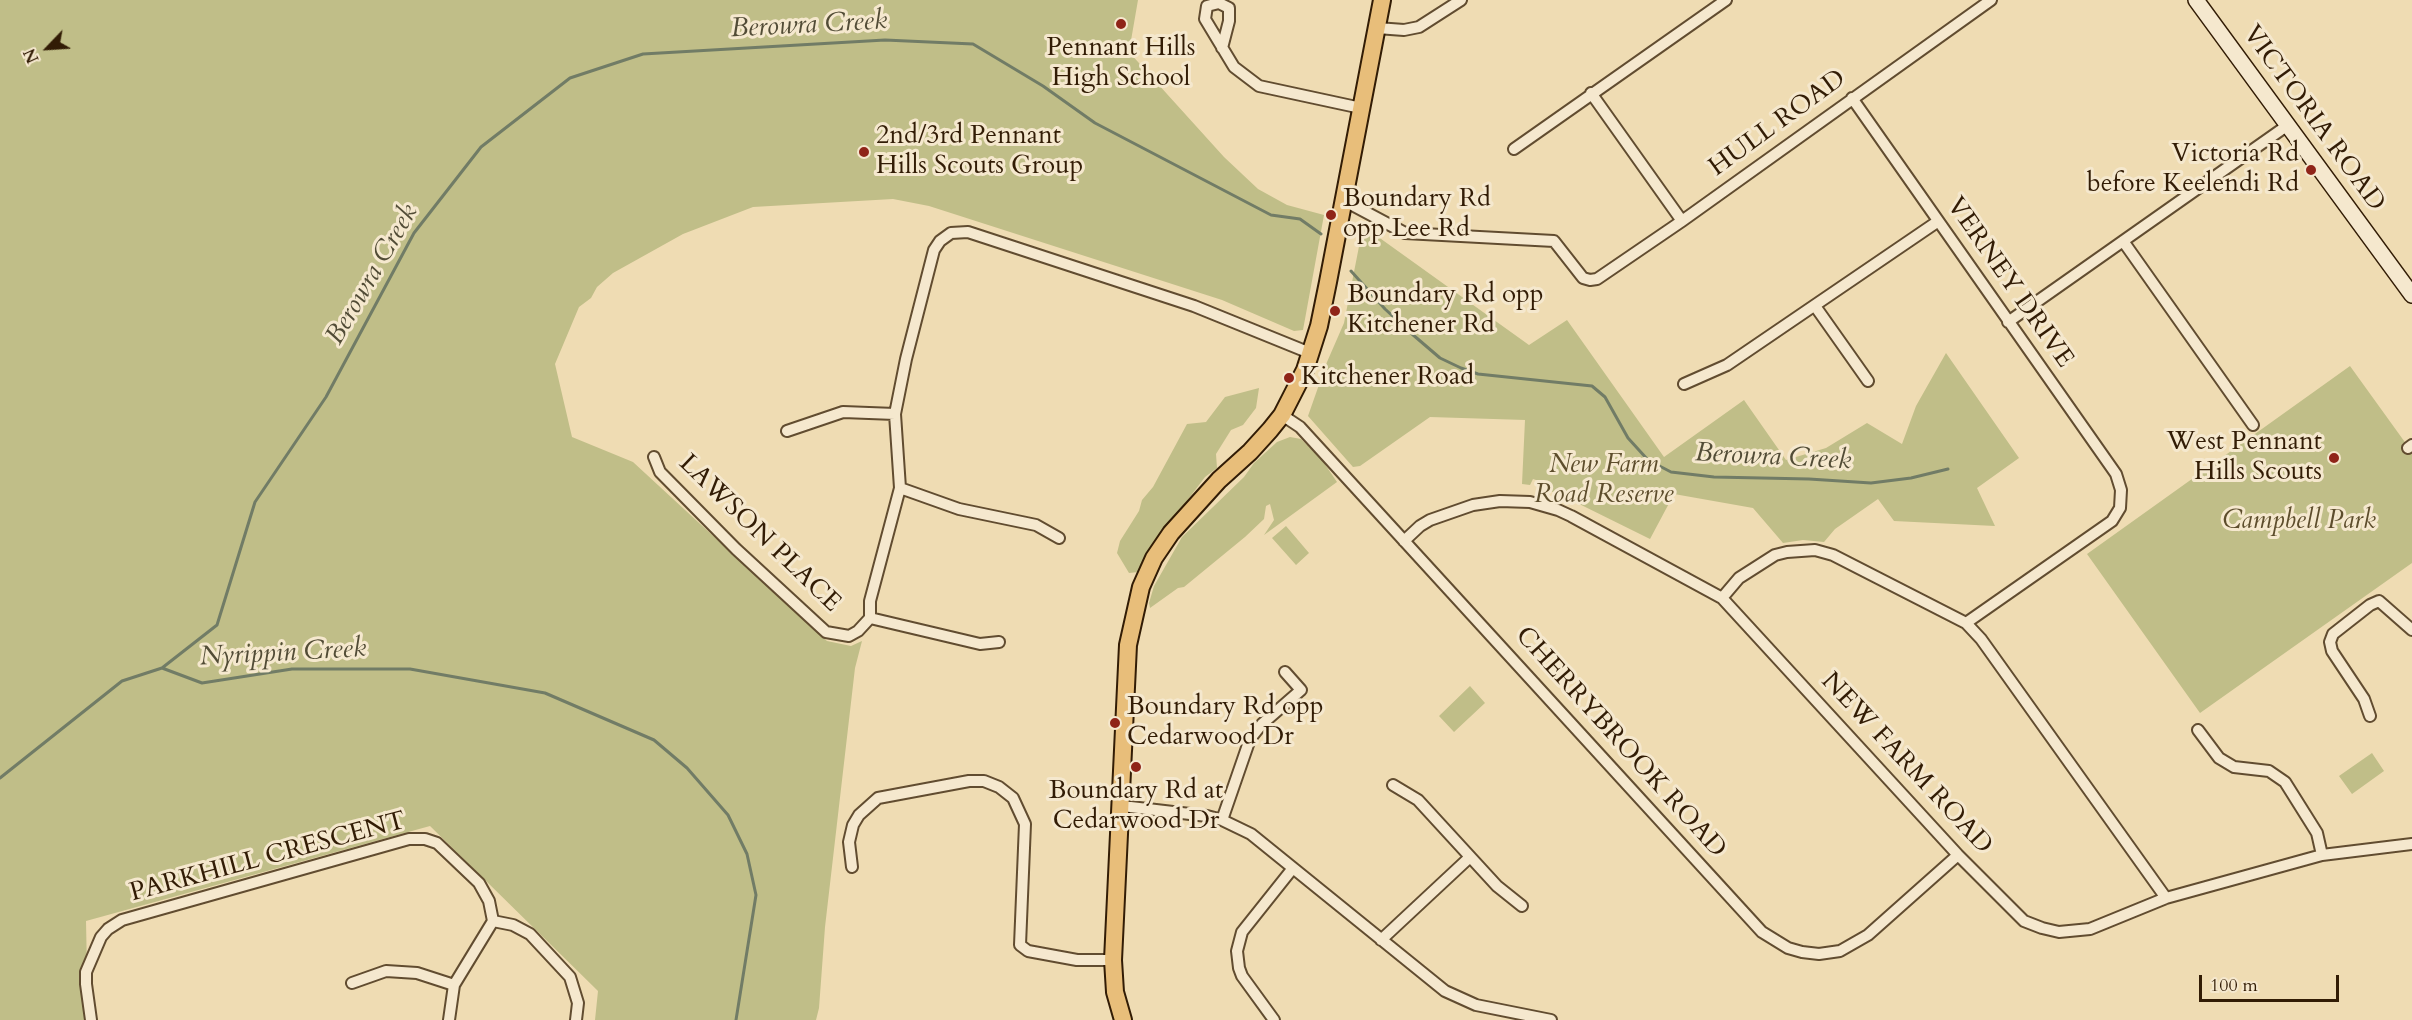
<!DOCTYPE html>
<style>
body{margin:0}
#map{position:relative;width:2412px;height:1020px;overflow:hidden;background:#efdcb3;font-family:Cardo,serif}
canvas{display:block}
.north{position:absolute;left:18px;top:18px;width:60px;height:60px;-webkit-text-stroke:4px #f5e8ce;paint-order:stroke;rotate:245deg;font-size:16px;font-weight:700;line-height:24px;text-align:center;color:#321c05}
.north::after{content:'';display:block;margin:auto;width:21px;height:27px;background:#321c05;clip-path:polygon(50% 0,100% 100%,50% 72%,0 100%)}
.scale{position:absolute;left:2199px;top:975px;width:140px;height:27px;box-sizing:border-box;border:3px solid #321c05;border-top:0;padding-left:8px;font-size:18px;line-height:21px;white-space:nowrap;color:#321c05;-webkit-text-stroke:4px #f5e8ce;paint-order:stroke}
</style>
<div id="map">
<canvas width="2412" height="1020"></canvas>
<div class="north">N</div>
<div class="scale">100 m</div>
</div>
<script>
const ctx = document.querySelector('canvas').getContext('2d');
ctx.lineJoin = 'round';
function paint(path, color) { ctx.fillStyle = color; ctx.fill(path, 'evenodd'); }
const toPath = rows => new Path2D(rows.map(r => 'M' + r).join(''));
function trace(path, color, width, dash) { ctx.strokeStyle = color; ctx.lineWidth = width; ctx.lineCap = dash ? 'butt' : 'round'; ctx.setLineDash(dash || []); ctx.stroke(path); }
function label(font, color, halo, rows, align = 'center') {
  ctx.font = font + ' Cardo,serif'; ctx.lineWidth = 6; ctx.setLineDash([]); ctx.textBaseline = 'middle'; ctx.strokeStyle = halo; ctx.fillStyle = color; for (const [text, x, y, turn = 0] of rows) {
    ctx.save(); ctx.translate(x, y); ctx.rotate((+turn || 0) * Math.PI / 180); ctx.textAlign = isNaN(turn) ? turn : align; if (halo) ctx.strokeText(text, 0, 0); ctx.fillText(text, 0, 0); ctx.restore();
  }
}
const green = toPath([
 [0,0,1138,0,1129,52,1224,157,1258,189,1287,205,1324,215,1303,330,1294,331,1222,300,929,206,893,199,753,207,683,234,613,273,597,287,591,298,579,307,555,364,572,437,633,462,827,641,851,646,862,641,855,668,825,927,819,1008,816,1020,595,1020,598,991,430,826,86,921,88,1020,0,1020],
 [1363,226,1529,345,1567,320,1664,457,1744,400,1786,460,1826,448,1867,423,1902,444,1916,406,1946,353,2019,458,1977,488,1995,526,1894,521,1878,499,1835,529,1824,542,1803,540,1783,543,1753,508,1674,494,1650,539,1561,495,1537,486,1539,481,1533,479,1530,485,1522,484,1525,420,1430,417,1360,466,1353,467,1308,416,1327,362,1344,323],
 [2350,366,2412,452,2412,563,2200,713,2087,554],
 [1259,388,1256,408,1243,425,1231,430,1216,454,1217,468,1205,477,1147,554,1138,572,1129,573,1117,553,1120,541,1139,511,1142,500,1153,487,1187,424,1206,422,1225,397],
 [1290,437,1301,439,1322,460,1337,482,1264,535,1274,520,1270,504,1266,506,1264,519,1245,537,1184,587,1178,588,1150,608,1149,603,1154,586,1182,537,1244,477,1254,463,1277,442],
 [1286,526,1309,553,1296,565,1272,538],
 [1470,686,1485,703,1454,732,1439,716],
 [2372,753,2384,771,2352,794,2339,776]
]);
const stream = toPath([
 [1351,271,1385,309,1412,334,1440,358,1461,368,1478,374,1592,386,1605,397,1628,438,1648,460,1671,472,1714,477,1809,479,1871,483,1911,478,1948,469],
 [162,668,202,683,292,669,410,669,545,693,654,740,687,768,728,815,747,854,756,895,736,1020],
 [0,778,122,681,162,668,217,625,255,502,326,397,414,233,481,147,570,78,643,54,885,40,973,44,1043,86,1095,123,1271,215,1300,219,1321,234]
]);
const street = toPath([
 [1377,28,1404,30,1419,27,1461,0],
 [1222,48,1229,21,1229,8,1219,3,1207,6,1205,19,1234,67,1259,86,1361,108],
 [1591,93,1682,221],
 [1852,98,2116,474,2121,490,2120,508,2112,521,1966,623],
 [1514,149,1726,0],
 [1343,200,1405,233,1554,241,1583,278,1590,280,1597,279,1682,221,1991,0],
 [2123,241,2253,425],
 [1815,306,1868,381],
 [2008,322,2288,125],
 [1684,384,1727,365,1937,222],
 [1282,415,1300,427,1762,932,1788,948,1802,952,1819,954,1840,951,1868,935,1958,855],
 [787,431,843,412,895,414],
 [2408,448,2412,445],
 [654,457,660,472,736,549,826,632,849,636,858,631,870,618],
 [900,488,959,509,1036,525,1059,538],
 [1404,541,1420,526,1430,520,1473,505,1500,501,1530,502,1558,510,1571,516,1722,598,1958,855,2024,921,2042,928,2059,932,2090,929,2166,898,2322,855,2412,844],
 [1722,598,1739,578,1775,555,1787,552,1815,550,1833,555,1966,623,1981,639,2166,898],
 [870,618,870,601,900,488,895,414,906,359,934,250,940,241,951,233,968,232,1194,306,1310,353],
 [870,618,980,644,999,642],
 [2370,716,2364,699,2332,651,2330,642,2333,634,2370,605,2379,601,2412,630],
 [2198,730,2219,758,2234,767,2269,771,2285,782,2317,833,2322,855],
 [1393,785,1418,800,1497,886,1522,906],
 [1122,806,1207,816,1222,820,1251,834,1445,991,1476,1005,1551,1020],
 [1222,820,1250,739,1262,724,1301,690,1285,672],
 [852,867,849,842,853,825,859,815,878,798,969,781,984,781,999,787,1013,798,1025,824,1020,945,1028,951,1077,960,1113,960],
 [493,921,513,925,530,934,570,977,578,1003,576,1020],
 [1381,940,1470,857],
 [352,983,386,971,417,973,454,985],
 [91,1020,86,984,86,972,101,937,108,929,122,920,409,839,425,839,437,843,479,883,489,901,493,921,454,985,449,1020],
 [1274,1020,1242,976,1239,968,1237,951,1242,932,1293,868]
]);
const secondary = toPath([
 [2196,0,2412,295]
]);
const primary = toPath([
 [1123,1020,1115,992,1113,960,1128,645,1141,587,1154,558,1171,533,1219,480,1250,452,1270,430,1282,415,1305,370,1319,326,1328,282,1382,0]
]);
const markers = [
 [1121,24,6,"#8f2418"],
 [864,152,6,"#8f2418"],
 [2311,170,6,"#8f2418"],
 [1331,215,6,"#8f2418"],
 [1335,311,6,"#8f2418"],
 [1289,378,6,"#8f2418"],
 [2334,458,6,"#8f2418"],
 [1115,723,6,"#8f2418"],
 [1136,767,6,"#8f2418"]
];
const poiNames = [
 ["Pennant Hills",1121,49,"center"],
 ["High School",1121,79,"center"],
 ["2nd/3rd Pennant",876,137],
 ["Hills Scouts Group",876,167],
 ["Victoria Rd",2299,155,"right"],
 ["before Keelendi Rd",2299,185,"right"],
 ["Boundary Rd",1343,200],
 ["opp Lee Rd",1343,230],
 ["Boundary Rd opp",1347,296],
 ["Kitchener Rd",1347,326],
 ["Kitchener Road",1301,378],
 ["West Pennant",2322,443,"right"],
 ["Hills Scouts",2322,473,"right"],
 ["Boundary Rd opp",1127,708],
 ["Cedarwood Dr",1127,738],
 ["Boundary Rd at",1136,792,"center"],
 ["Cedarwood Dr",1136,822,"center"]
];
const streetNames = [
 ["VICTORIA ROAD",2313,119,54],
 ["HULL ROAD",1778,124,-36],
 ["VERNEY DRIVE",2009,283,55],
 ["LAWSON PLACE",759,534,44],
 ["CHERRYBROOK ROAD",1620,743,48],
 ["NEW FARM ROAD",1906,764,47],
 ["PARKHILL CRESCENT",268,858,-15]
];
const parkNames = [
 ["New Farm",1604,466],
 ["Road Reserve",1604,496],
 ["Campbell Park",2299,522]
];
const waterNames = [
 ["Berowra Creek",809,26,-3],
 ["Berowra Creek",373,275,-60],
 ["Berowra Creek",1773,458,3],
 ["Nyrippin Creek",283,654,-3]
];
paint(green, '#c0be88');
trace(stream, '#717c66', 3);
trace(street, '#614c30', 14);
trace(secondary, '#321c05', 18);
trace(primary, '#321c05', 20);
trace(street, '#f5e8ce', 10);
trace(secondary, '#f5e8ce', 15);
trace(primary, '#e8be7a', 16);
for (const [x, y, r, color] of markers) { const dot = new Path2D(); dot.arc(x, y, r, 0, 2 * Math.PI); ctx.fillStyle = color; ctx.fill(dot); trace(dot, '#f5e8ce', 2); }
label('26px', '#321c05', '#f5e8ce', poiNames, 'left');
label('26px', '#321c05', '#f5e8ce', streetNames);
label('italic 26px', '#5d4d2c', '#f5e8ce', parkNames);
label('italic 27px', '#524c36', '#f5e8ce', waterNames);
</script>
